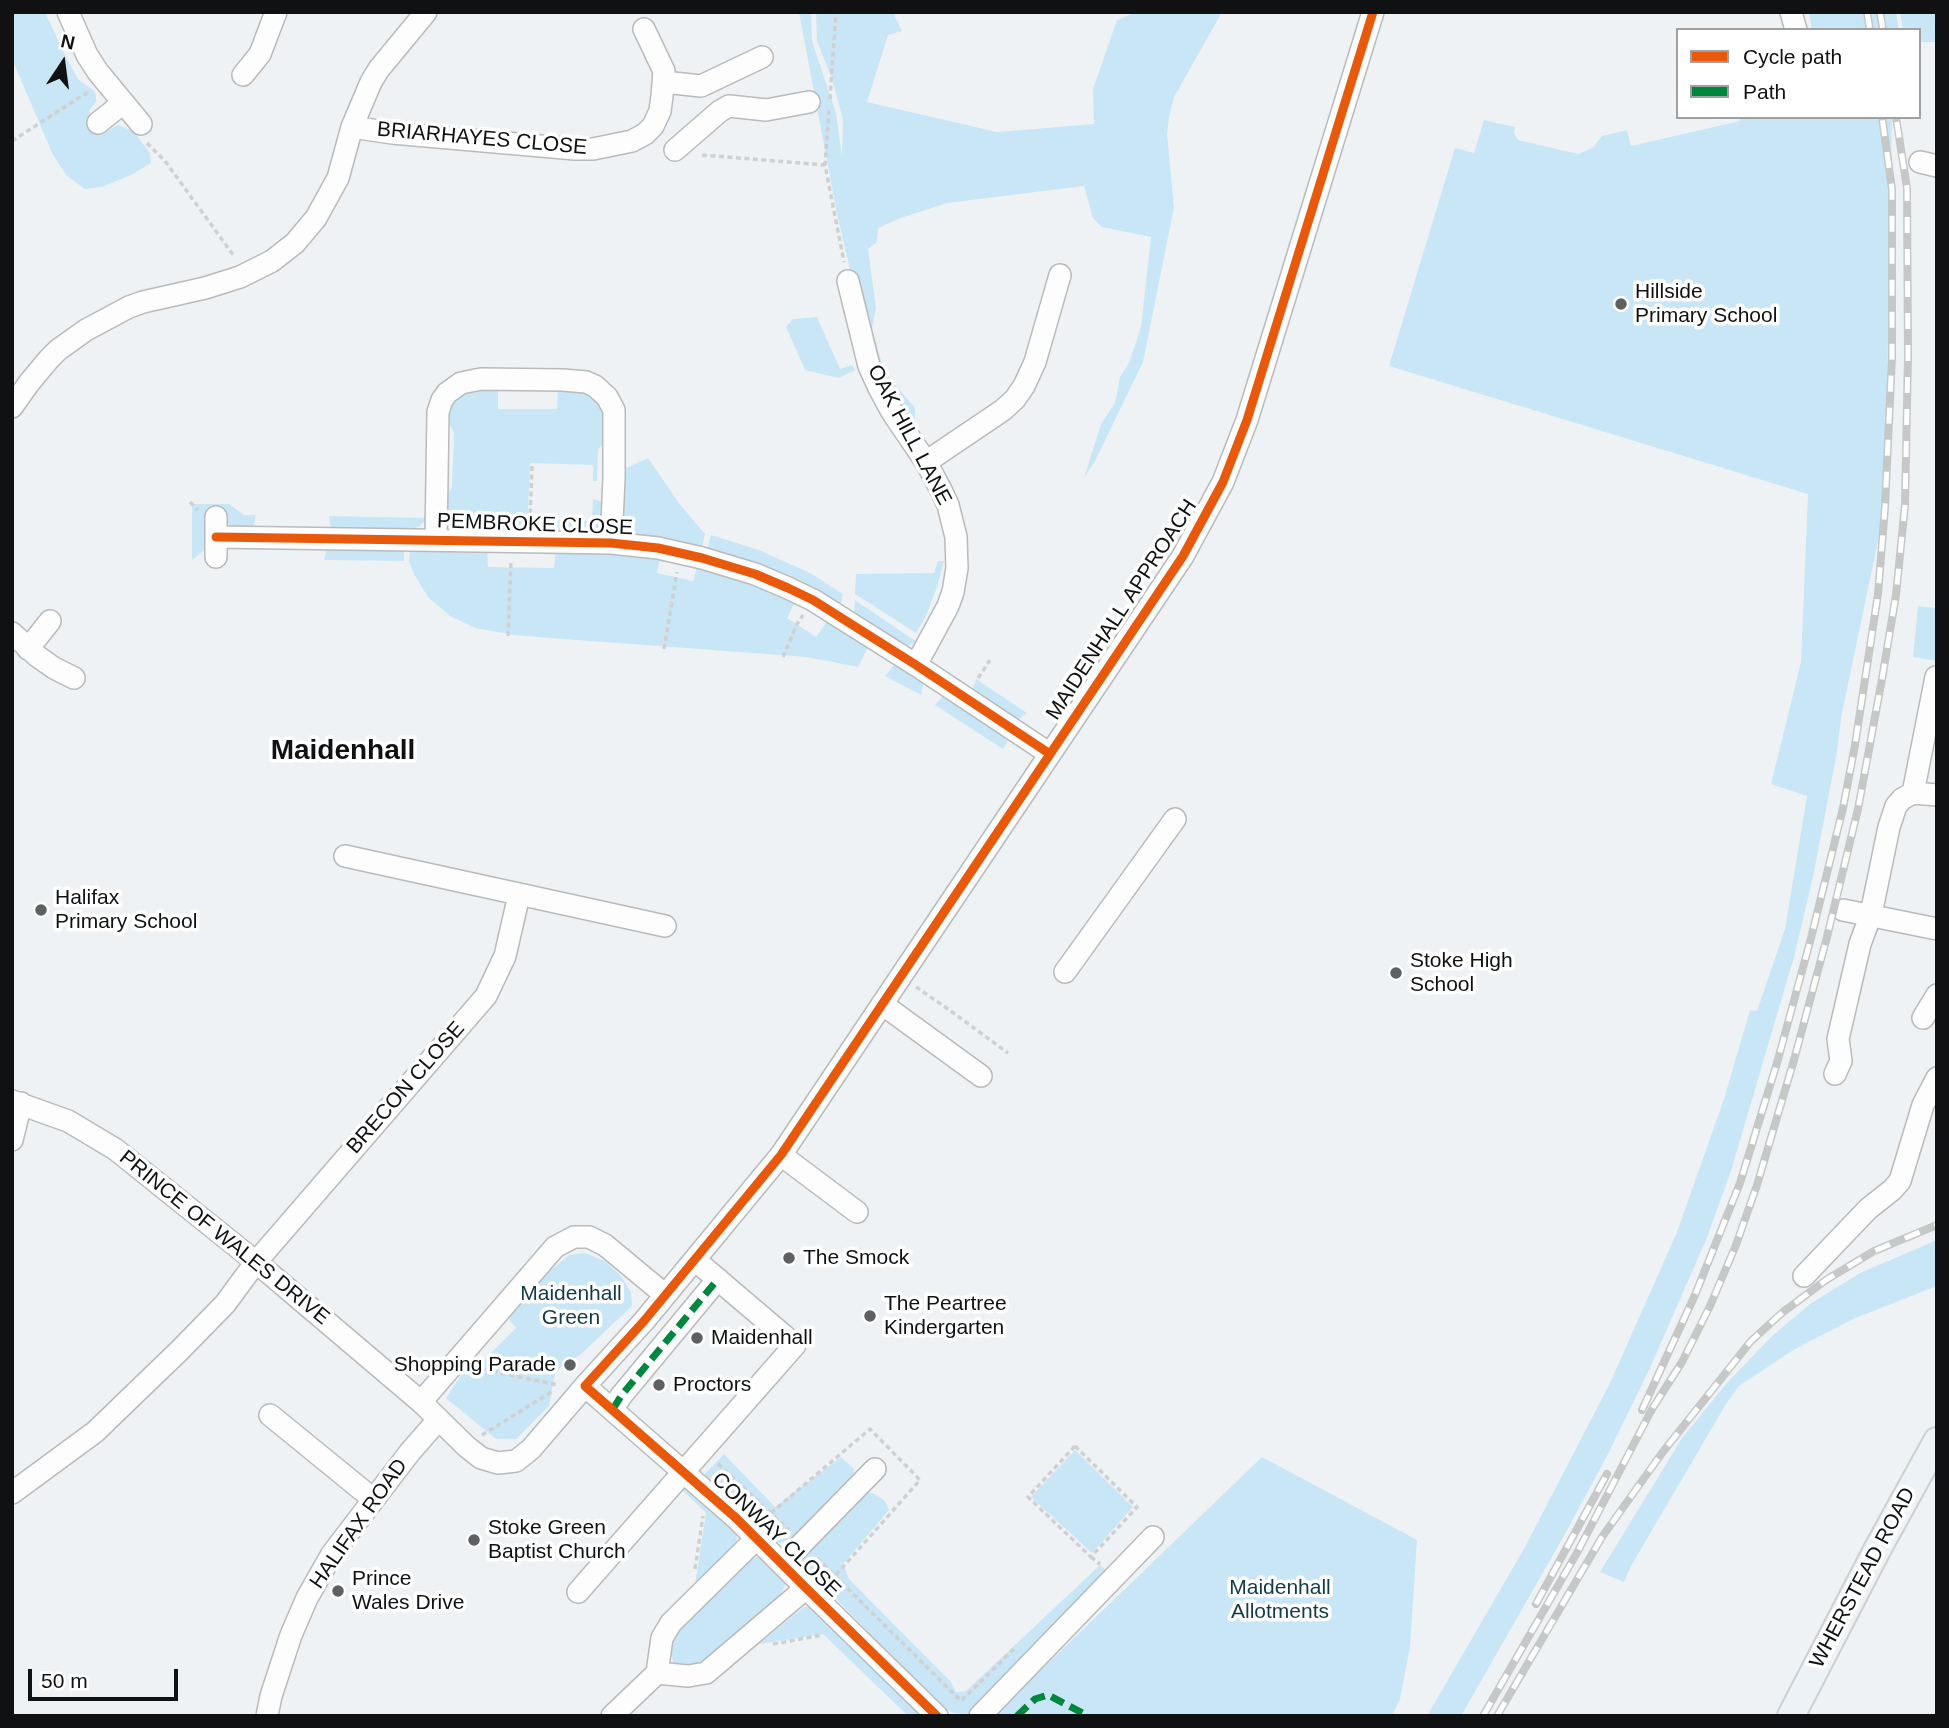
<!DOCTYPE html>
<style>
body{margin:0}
#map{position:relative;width:1949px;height:1728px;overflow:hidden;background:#eff2f4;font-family:Helvetica,sans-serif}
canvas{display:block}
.frame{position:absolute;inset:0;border:14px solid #101112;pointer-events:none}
.legend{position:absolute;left:1676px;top:28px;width:245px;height:91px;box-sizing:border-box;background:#fff;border:2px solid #9fa0a0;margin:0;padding:9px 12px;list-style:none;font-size:21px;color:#101112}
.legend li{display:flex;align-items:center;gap:14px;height:35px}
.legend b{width:35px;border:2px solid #9fa0a0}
.north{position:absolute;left:28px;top:28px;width:70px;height:70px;-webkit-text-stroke:5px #fff;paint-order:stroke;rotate:13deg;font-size:19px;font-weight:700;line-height:28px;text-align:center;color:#101112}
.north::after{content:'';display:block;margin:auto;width:24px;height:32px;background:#101112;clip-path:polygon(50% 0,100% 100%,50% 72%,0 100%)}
.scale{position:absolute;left:28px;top:1669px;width:150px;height:32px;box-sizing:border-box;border:4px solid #101112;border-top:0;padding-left:9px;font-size:21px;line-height:24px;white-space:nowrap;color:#101112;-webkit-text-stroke:5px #fff;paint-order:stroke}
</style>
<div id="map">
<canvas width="1949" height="1728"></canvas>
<div class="frame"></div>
<ul class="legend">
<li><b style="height:9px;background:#e8590c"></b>Cycle path</li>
<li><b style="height:9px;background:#00873e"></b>Path</li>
</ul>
<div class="north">N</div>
<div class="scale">50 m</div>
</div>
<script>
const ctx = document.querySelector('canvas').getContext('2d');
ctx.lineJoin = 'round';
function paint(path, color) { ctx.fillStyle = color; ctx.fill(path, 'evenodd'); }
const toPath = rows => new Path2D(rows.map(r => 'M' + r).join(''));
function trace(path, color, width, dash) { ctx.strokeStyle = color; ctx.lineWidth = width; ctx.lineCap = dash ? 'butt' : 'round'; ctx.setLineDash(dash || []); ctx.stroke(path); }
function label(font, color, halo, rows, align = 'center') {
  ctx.font = font + ' Helvetica,sans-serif'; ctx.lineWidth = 7; ctx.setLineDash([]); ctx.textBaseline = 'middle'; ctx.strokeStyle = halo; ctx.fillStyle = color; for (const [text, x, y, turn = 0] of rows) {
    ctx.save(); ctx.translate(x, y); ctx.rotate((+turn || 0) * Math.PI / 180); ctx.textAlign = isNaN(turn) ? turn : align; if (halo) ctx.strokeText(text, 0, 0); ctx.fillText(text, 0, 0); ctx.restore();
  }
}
const green = toPath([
 [12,12,45,12,64,53,78,79,94,91,96,96,96,102,89,111,105,132,118,125,133,131,150,153,151,163,131,175,102,187,85,189,67,176,53,155,12,59],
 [799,12,811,12,812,41,836,113,842,157,843,120,832,79,817,41,816,12,893,12,902,31,888,35,867,102,997,132,1094,124,1093,89,1117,20,1136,12,1222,12,1174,97,1169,117,1167,134,1174,207,1143,362,1095,461,1084,478,1101,424,1115,403,1120,377,1129,363,1141,327,1151,237,1102,227,1093,218,1084,186,947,203,898,219,878,228,877,242,868,249,876,308,872,329,884,371,915,408,915,420,910,432,869,351,837,214],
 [1809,12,1896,12,1899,30,1812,30],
 [1900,12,1937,12,1937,42,1919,42,1919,30,1903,30],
 [1740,117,1892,117,1885,507,1841,718,1837,752,1813,877,1794,957,1731,1171,1706,1240,1649,1370,1609,1452,1565,1534,1461,1716,1427,1716,1525,1547,1610,1383,1677,1232,1724,1099,1750,1010,1757,1011,1785,929,1807,796,1771,784,1801,662,1808,494,1389,366,1455,148,1474,153,1484,120,1515,127,1514,133,1518,140,1578,154,1592,148,1602,136,1627,130,1631,146,1740,121],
 [817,317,840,369,852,365,855,370,839,378,805,370,786,327,793,319],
 [498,386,498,409,557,409,558,386,580,390,598,401,606,414,609,438,598,449,597,481,593,481,593,465,530,463,528,514,488,519,473,518,443,510,443,505,452,486,454,433,446,417,450,404,465,391],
 [648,458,679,503,705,534,702,548,636,535,626,529,622,523,620,471],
 [593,499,606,503,605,520,596,531,590,534,534,534,532,530,532,520,592,521],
 [192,504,229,504,244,515,256,515,253,529,235,528,226,523,208,547,192,560],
 [329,516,427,518,420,526,405,532,331,530],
 [447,520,479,524,527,520,527,529,522,534,459,530],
 [711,535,759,550,810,573,843,594,840,608,707,550],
 [328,545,404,546,404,561,324,560],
 [410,547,487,550,488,567,554,568,556,551,622,552,660,559,657,573,693,581,697,567,701,564,796,600,787,618,816,637,828,620,869,645,858,667,807,657,550,638,514,635,475,628,450,616,428,597,414,574,409,561],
 [938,561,944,561,937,587,926,616,916,633,855,594,856,574,934,573],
 [855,600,917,642,905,647,854,618],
 [1918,606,1937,608,1937,661,1913,657],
 [896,663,924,681,921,695,885,676],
 [976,679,1027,713,1017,721,972,691],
 [945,694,1008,736,1007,742,1003,749,935,705],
 [1937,1240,1937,1286,1853,1319,1795,1349,1739,1386,1726,1404,1631,1566,1624,1582,1600,1572,1682,1438,1727,1383,1771,1337,1810,1304,1860,1273],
 [585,1253,605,1261,621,1276,631,1292,632,1306,580,1355,561,1367,555,1374,549,1406,516,1439,496,1439,446,1398,471,1360,479,1365,516,1328,506,1316,543,1277,569,1255],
 [1075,1450,1133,1507,1092,1553,1031,1497],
 [724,1454,775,1507,841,1457,854,1469,852,1483,794,1540,779,1543,704,1475],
 [1262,1457,1417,1540,1410,1647,1400,1699,1392,1716,993,1716],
 [685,1484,738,1532,736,1542,695,1585,706,1513,680,1488],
 [866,1492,875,1494,885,1501,889,1510,843,1564,849,1579,951,1682,956,1692,966,1691,1100,1565,1112,1576,980,1710,966,1714,954,1713,943,1708,802,1564,805,1552],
 [758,1556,770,1559,788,1580,777,1601,703,1663,687,1669,674,1663,669,1649,675,1634,741,1565],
 [812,1606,928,1716,908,1716,823,1634,759,1644,804,1607]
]);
const path = toPath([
 [830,99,836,12],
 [829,110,825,165,844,262],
 [12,141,88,92],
 [147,143,165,161,234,256],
 [702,155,825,165],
 [190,502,198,510],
 [530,522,532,465],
 [508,636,511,562],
 [664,649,677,572],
 [783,657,797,624,803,615],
 [978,678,990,660],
 [916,987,948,1009,1008,1053],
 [476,1368,558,1385],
 [482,1435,553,1391],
 [1075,1446,1137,1507,1091,1557,1028,1497,1075,1446],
 [718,1464,789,1530],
 [771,1513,870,1429,920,1480,835,1576],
 [1091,1557,1099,1563,1098,1565],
 [817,1558,961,1701,1016,1647],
 [695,1569,703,1516],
 [773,1644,823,1635]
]);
const minor = toPath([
 [68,12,87,55,98,72,141,124],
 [1791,12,1796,30],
 [243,75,260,54,276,12],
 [664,82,701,86,762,57],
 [98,123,123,103],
 [352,127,392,133,575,149,593,149,632,141,645,134,653,126,660,111,662,96,664,71,644,29],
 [675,150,720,111,729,106,766,110,809,102],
 [1920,162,1937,166],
 [848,281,869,366,879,388,892,412,926,462,941,490,948,505,956,537,957,568,953,592,948,606,916,665],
 [12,407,29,383,49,359,58,350,86,330,129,307,143,302,205,288,240,277,272,261,295,243,316,218,338,178,352,127,371,82,379,69,426,12],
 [926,462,1003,410,1015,399,1024,386,1035,362,1060,275],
 [216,537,611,543,658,548,702,558,755,574,788,588,813,600,916,665,1050,754],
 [436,540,438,412,442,400,447,393,461,383,481,379,563,380,586,382,595,386,607,397,614,410,614,478,611,543],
 [216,557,216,517],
 [12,633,37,656,54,668,74,678],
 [28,649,50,621],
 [1913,793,1936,677],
 [345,856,665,926],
 [1843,910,1937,929],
 [1065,972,1175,819],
 [882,1004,981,1076],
 [1923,1018,1937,995],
 [1835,1074,1841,1061,1838,1039,1860,944,1871,914,1889,827,1896,806,1902,799,1913,793,1937,795],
 [12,1101,68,1121,115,1149,256,1262,421,1402,467,1447,481,1458,498,1463,516,1461,531,1449,585,1386,644,1321,781,1155,1183,556,1223,482,1247,420,1373,12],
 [12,1140,21,1103],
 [781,1155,857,1212],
 [1804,1276,1868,1209,1892,1190,1900,1181,1923,1105,1937,1078],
 [585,1386,736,1518,806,1588,937,1716],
 [421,1402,555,1247,574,1237,589,1237,605,1245,664,1294],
 [613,1409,621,1396,718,1279],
 [270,1415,373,1499],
 [12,1493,95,1432,179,1351,225,1304,256,1262,486,996,505,956,519,895],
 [757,1538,671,1623,662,1638,657,1673,688,1676,706,1673,806,1588],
 [783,1563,875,1469],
 [578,1592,795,1345,695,1260],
 [267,1716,271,1696,291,1635,307,1598,332,1554,410,1452,438,1420],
 [612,1716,657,1673],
 [980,1716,1153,1537]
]);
const major = toPath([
 [1791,1716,1877,1550,1937,1441]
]);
const rail = toPath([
 [1867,12,1870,30],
 [1880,12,1883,30],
 [1642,1410,1695,1295,1740,1183,1777,1063,1811,938,1843,808,1855,745,1878,594,1885,507,1892,356,1892,189,1882,117],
 [1536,1604,1607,1474],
 [1483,1716,1578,1551,1652,1409,1682,1362,1710,1306,1736,1245,1757,1185,1794,1060,1827,937,1858,809,1882,679,1896,595,1905,505,1908,355,1907,188,1896,117],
 [1497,1716,1602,1537,1662,1453,1751,1341,1783,1312,1826,1280,1874,1251,1937,1225]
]);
const quiet = toPath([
 [613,1409,621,1396,718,1279],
 [1017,1716,1035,1699,1048,1695,1088,1716]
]);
const cycleway = toPath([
 [216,537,611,543,658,548,702,558,755,574,788,588,813,600,916,665,1050,754],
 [937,1716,806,1588,736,1518,585,1386,644,1321,781,1155,1183,556,1223,482,1247,420,1373,12]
]);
const markers = [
 [1621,304,7,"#5e6061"],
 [41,910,7,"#5e6061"],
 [1396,973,7,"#5e6061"],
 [789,1258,7,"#5e6061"],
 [870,1316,7,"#5e6061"],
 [697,1338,7,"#5e6061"],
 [570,1365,7,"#5e6061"],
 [659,1385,7,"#5e6061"],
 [474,1540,7,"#5e6061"],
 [338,1591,7,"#5e6061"]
];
const streetNames = [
 ["BRIARHAYES CLOSE",482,139,5],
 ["OAK HILL LANE",909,435,62],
 ["PEMBROKE CLOSE",535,525,2],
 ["MAIDENHALL APPROACH",1122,610,-57],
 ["BRECON CLOSE",406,1088,-49],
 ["PRINCE OF WALES DRIVE",224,1238,39],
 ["HALIFAX ROAD",359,1524,-55],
 ["CONWAY CLOSE",776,1535,44],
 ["WHERSTEAD ROAD",1863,1578,-62]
];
const poiNames = [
 ["Hillside",1635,292],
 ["Primary School",1635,316],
 ["Halifax",55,898],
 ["Primary School",55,922],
 ["Stoke High",1410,961],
 ["School",1410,985],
 ["The Smock",803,1258],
 ["The Peartree",884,1304],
 ["Kindergarten",884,1328],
 ["Maidenhall",711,1338],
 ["Shopping Parade",556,1365,"right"],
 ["Proctors",673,1385],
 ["Stoke Green",488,1528],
 ["Baptist Church",488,1552],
 ["Prince",352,1579],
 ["Wales Drive",352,1603]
];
const parkNames = [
 ["Maidenhall",571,1294],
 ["Green",571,1318],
 ["Maidenhall",1280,1588],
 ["Allotments",1280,1612]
];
const districtNames = [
 ["Maidenhall",343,751]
];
paint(green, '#c9e6f7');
trace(minor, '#b8babc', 24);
trace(major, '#cecfd0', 30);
trace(path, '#d0d0d0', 3.5, [5, 3.5]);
trace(minor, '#fdfdfd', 21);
trace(major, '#ecf2f5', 26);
trace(rail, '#c6c7c7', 8);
trace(rail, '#fff', 5, [16]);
trace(quiet, '#00873e', 7, [14, 7]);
trace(cycleway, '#e8590c', 9);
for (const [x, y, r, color] of markers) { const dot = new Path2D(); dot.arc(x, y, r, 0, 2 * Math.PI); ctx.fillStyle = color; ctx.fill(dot); trace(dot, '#fff', 2.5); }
label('21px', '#101112', '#fff', streetNames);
label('21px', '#101112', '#fff', poiNames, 'left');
label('21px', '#113a4c', '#fff', parkNames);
label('bold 28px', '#101112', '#fff', districtNames);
</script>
